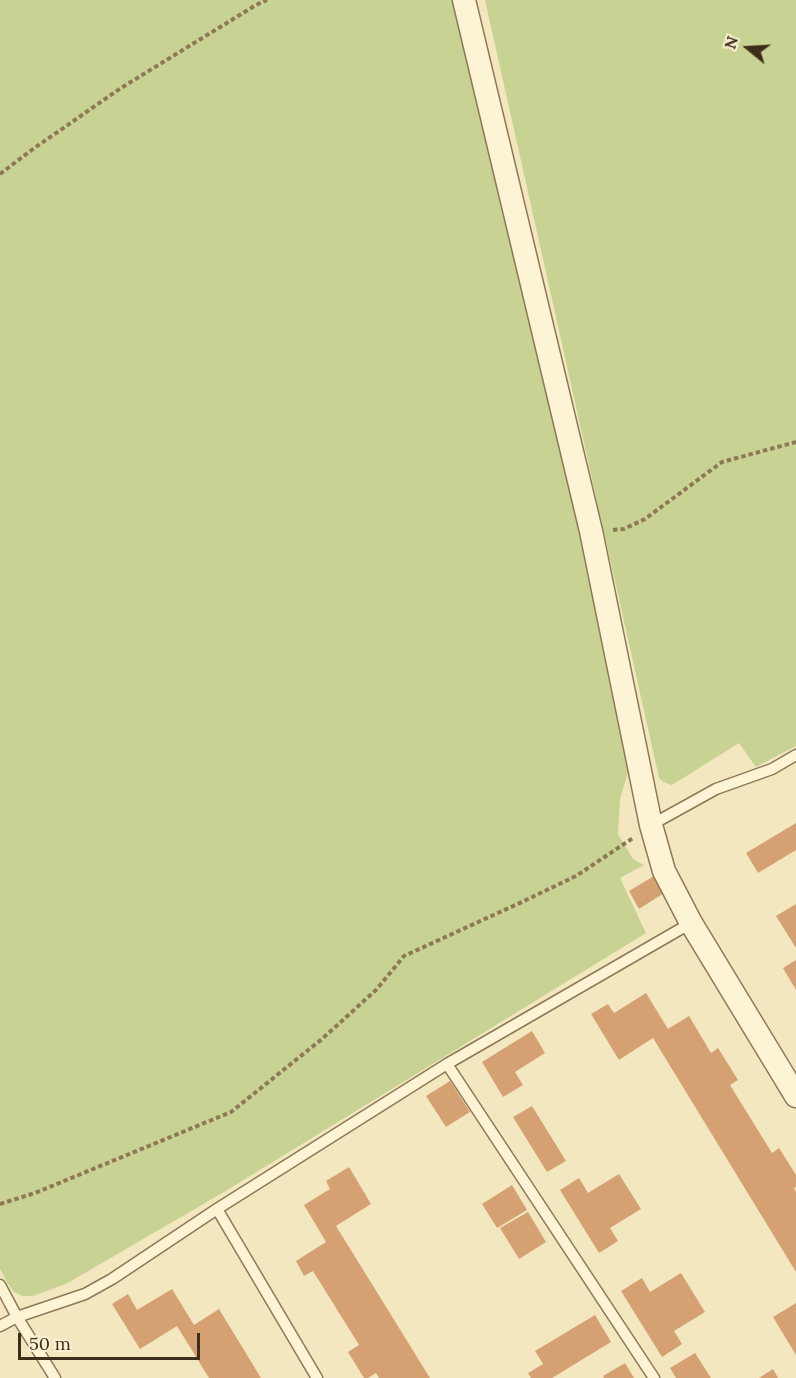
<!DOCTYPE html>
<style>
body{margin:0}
#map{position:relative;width:796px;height:1378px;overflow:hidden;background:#f3e7c0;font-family:Lora,serif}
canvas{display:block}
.north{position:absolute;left:718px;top:18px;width:60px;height:60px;-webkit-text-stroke:4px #faf0d1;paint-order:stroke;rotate:288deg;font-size:16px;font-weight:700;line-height:24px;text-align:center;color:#3d2e1c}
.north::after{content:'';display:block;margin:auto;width:21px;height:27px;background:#3d2e1c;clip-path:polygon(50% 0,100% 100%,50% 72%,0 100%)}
.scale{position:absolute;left:18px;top:1333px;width:182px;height:27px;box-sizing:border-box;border:3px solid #3d2e1c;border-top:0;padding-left:8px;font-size:18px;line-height:21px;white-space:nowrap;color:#3d2e1c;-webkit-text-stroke:4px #faf0d1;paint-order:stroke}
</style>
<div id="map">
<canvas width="796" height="1378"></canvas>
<div class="north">N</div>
<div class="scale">50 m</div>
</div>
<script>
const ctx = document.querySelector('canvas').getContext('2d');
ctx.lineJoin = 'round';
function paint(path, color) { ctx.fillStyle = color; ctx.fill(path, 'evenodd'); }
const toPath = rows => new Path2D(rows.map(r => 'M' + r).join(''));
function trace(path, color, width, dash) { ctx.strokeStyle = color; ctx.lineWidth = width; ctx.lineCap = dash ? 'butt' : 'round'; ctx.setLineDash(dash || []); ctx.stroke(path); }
const green = toPath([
 [0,0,459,0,631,762,620,799,618,834,633,859,644,865,620,878,646,933,224,1192,66,1284,33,1296,22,1296,14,1292,8,1284,0,1269],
 [485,0,796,0,796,746,756,767,739,743,672,785,663,782,659,778]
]);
const building = toPath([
 [796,823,796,850,758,873,746,853],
 [654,876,664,893,639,909,629,891],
 [796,904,796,948,776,916],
 [796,960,796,990,783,968],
 [646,993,668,1029,689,1016,711,1053,718,1048,738,1080,730,1085,772,1153,779,1148,796,1175,796,1187,794,1188,796,1192,796,1272,653,1038,619,1060,591,1014,608,1004,614,1013],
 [532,1031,545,1053,515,1072,523,1085,503,1097,482,1062],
 [450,1081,470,1112,446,1127,426,1096],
 [532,1106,566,1161,547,1172,513,1117],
 [349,1167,371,1204,336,1226,430,1378,379,1378,376,1373,368,1378,364,1378,348,1352,359,1345,313,1271,304,1276,296,1261,326,1242,304,1205,330,1189,326,1181],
 [619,1174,641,1209,610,1228,618,1241,599,1253,560,1190,579,1178,588,1193],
 [512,1185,527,1210,497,1228,482,1204],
 [528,1212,546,1242,519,1259,500,1228],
 [681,1273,705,1312,674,1331,682,1344,662,1357,621,1291,642,1278,650,1292],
 [172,1289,194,1325,219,1309,261,1378,209,1378,177,1326,140,1349,112,1304,128,1294,137,1310],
 [796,1303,796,1355,773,1317],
 [595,1315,611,1342,552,1378,531,1378,528,1373,543,1364,535,1351],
 [695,1353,711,1378,676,1378,670,1368],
 [625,1363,634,1378,604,1378,603,1376],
 [773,1369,778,1378,759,1378]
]);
const path = toPath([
 [0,174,33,149,121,88,256,5,267,0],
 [613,530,624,529,645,519,722,462,796,442],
 [0,1204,35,1193,231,1112,322,1039,376,990,404,956,522,902,576,876,633,838]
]);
const service = toPath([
 [651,825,716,789,772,769,796,755],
 [447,1064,654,1378],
 [217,1209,317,1378],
 [0,1285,17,1317,55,1378],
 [0,1326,17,1317,85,1294,112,1279,217,1209,447,1064,691,923]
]);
const minor = toPath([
 [464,0,591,531,651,825,664,871,691,923,796,1096]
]);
paint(green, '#c8d393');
paint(building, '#d6a172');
trace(service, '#8f7856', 13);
trace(minor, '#8f7856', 25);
trace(path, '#8f7856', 4, [4.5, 3]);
trace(service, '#fdf3d5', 10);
trace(minor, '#fdf3d5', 22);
</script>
